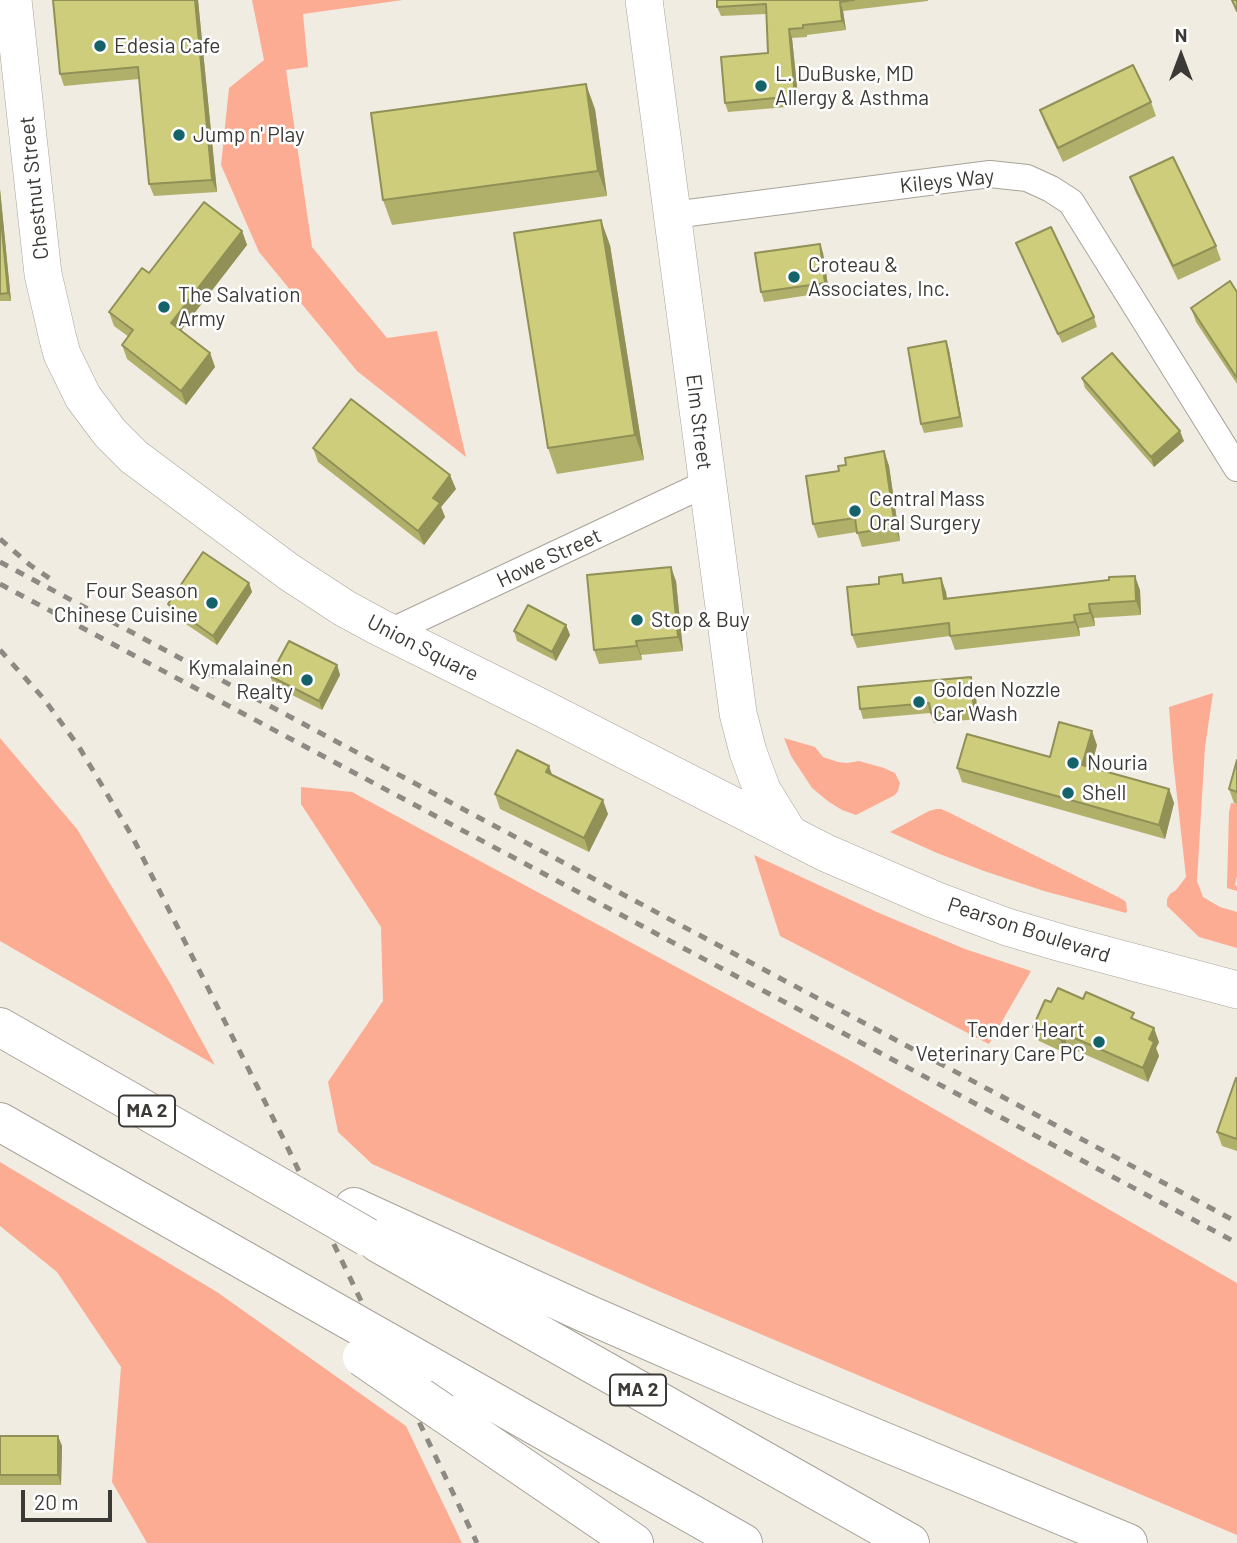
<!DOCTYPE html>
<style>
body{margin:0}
#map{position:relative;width:1237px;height:1543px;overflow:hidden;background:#f1ece2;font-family:Barlow,sans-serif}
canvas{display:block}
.north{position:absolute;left:1146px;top:21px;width:70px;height:70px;-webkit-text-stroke:5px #fff;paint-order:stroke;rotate:0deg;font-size:19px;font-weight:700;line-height:28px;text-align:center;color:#3c3a36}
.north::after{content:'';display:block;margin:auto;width:24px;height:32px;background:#3c3a36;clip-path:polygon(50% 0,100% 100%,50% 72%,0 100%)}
.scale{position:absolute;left:21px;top:1490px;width:91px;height:32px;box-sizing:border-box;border:4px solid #3c3a36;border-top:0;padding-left:9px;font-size:21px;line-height:24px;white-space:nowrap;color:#3c3a36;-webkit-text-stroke:5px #fff;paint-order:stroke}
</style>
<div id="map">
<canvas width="1237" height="1543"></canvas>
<div class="north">N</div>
<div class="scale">20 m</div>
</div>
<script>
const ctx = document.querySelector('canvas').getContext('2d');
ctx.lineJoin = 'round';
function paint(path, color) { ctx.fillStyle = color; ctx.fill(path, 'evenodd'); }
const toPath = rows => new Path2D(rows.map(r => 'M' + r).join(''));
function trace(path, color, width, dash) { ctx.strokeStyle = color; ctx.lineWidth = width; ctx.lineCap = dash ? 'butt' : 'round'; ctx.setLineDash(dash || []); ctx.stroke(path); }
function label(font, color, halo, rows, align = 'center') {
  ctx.font = font + ' Barlow,sans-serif'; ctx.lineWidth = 5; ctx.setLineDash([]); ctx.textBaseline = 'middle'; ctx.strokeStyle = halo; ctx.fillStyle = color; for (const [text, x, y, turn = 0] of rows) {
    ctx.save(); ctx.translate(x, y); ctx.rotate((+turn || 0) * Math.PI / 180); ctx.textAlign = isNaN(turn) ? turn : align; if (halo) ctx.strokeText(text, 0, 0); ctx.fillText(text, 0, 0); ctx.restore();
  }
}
const green = toPath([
 [252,0,403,0,303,14,308,67,286,70,312,247,387,338,437,331,466,457,357,371,259,252,221,165,229,88,264,60],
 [1213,693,1205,747,1197,881,1203,897,1220,907,1237,912,1237,948,1199,937,1167,906,1167,899,1170,894,1176,890,1186,877,1173,760,1169,707],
 [0,738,77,829,170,983,215,1065,0,941],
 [784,738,815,747,823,757,838,762,847,763,859,761,884,768,895,773,900,783,898,791,895,795,856,815,842,810,829,802,812,788,791,756],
 [301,787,352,792,849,1060,1237,1283,1237,1535,656,1290,372,1164,338,1132,328,1082,383,1001,381,927,301,804],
 [1231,803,1237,804,1237,876,1235,885,1237,886,1237,891,1227,888,1227,885,1229,812],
 [936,809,941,809,948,812,1122,899,1126,902,1127,911,1126,913,1044,891,984,871,937,853,890,832,929,811],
 [754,855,879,913,965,949,1031,971,989,1044,780,936],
 [0,1162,217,1292,406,1426,462,1543,147,1543,112,1482,121,1367,57,1272,0,1226]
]);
const street = toPath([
 [673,215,990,174,1027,178,1051,189,1071,202,1237,468],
 [390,632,707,483]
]);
const secondary = toPath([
 [13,0,43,274,58,339,62,354,83,397,110,433,134,457,289,572,344,608,379,627,542,708,826,853,935,900,1007,927,1065,944,1237,990],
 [644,0,738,713,748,752,762,790,789,834]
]);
const highway = toPath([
 [0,1027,294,1195],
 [0,1122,349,1320],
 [354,1207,583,1312,791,1403,1128,1543],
 [378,1243,910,1543],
 [425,1363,743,1543],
 [442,1412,634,1543]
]);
const rail = toPath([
 [0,539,30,565,55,582],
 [0,562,1237,1222],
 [0,584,1237,1243],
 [0,650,44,699,79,747,132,836,284,1140,477,1543]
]);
const highwayBridge = toPath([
 [294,1195,367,1237],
 [349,1320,425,1363],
 [362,1357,442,1412]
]);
const wall = toPath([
 [53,0,198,0,217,192,154,196,149,184,139,79,64,86,60,74],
 [717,0,928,0,928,1,843,11,846,30,807,35,807,37,792,38,799,106,728,112,725,103,768,53,766,14,721,16,717,7],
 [1151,102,1156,116,1063,162,1045,124,1040,110],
 [595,109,607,196,392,225,383,200],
 [1130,177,1216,246,1221,260,1178,280,1135,191],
 [0,189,11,301,0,301],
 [242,231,247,245,181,330,210,353,215,367,186,405,127,359,122,345,129,337,114,326,109,312,149,273],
 [1016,243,1094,317,1097,327,1062,343],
 [820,244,823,253,829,292,764,302,761,292],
 [610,245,644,460,557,474,548,448],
 [1237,292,1237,384,1196,322,1191,308],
 [946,341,949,350,963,427,924,433,921,424],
 [1082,378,1184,441,1154,467,1085,388],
 [313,448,456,489,441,507,445,517,424,545,318,462],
 [884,451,889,466,900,541,862,547,857,532,818,538,813,524,839,471,846,465],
 [902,574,905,583,941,578,946,592,947,599,1140,590,1141,615,1094,618,1095,626,1079,628,1080,636,955,650,950,636,857,648,852,635],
 [676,581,683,651,641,655,642,660,599,664,594,650],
 [249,583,252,592,217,645,171,614,168,604],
 [566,625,570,635,556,661,517,641,514,631],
 [337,665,340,675,322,710,274,686,270,676],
 [975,686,978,719,934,723,930,713,863,719,860,709],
 [1097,745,1091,768,1169,789,1174,803,1165,839,962,782,957,768,1050,757],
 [1237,760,1237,804,1234,803,1229,789],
 [552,776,608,814,589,852,500,809,495,794],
 [1137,1021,1159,1042,1156,1048,1159,1056,1148,1082,1068,1047,1065,1053,1039,1041,1033,1027],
 [1237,1078,1237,1151,1222,1146,1217,1132],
 [0,1436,58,1436,62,1446,61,1485,0,1485]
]);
const shadedWall = toPath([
 [195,0,198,0,217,192,212,180],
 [840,2,843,11,846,30,842,21],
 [789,29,792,38,799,106,795,96],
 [586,84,595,109,607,196,598,171],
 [0,189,11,301,8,293,0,208],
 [601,220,610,245,644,460,635,435],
 [242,231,247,245,176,337,171,323],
 [820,244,823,253,829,292,825,283],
 [946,341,949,350,963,427,960,417],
 [210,353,215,367,186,405,181,391],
 [1180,431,1184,441,1154,467,1151,457],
 [884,451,889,466,900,541,895,527],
 [450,475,456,489,441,507,445,517,424,545,418,531,433,498],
 [671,567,676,581,683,651,678,637],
 [1135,576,1140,590,1141,615,1136,601],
 [941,578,946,592,949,613,944,599],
 [249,583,252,592,217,645,213,636],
 [1089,604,1094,618,1095,626,1090,613],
 [1074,615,1079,628,1080,636,1075,622],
 [566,625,570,635,556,661,552,652],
 [636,641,641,655,642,660,637,646],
 [337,665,340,675,322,710,319,701],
 [971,677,975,686,978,719,974,710],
 [1092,731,1097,745,1088,779,1082,765],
 [549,766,554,780,546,772],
 [1169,789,1174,803,1165,839,1159,825],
 [603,800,608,814,589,852,584,838],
 [1154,1028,1159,1042,1156,1048,1159,1056,1148,1082,1143,1068,1149,1039],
 [1063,1033,1068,1047,1065,1053,1060,1039],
 [58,1436,62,1446,61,1485,58,1475]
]);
const building = toPath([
 [53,0,195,0,212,180,149,184,138,67,60,74,53,0],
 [717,0,854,0,840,2,842,21,803,25,803,28,789,29,795,96,725,103,721,57,768,53,766,4,717,7,717,0],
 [1232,0,1237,0,1237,11,1232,0],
 [1133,65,1151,102,1058,148,1040,110,1133,65],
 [586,84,598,171,383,200,371,113,586,84],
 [1173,157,1216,246,1173,266,1130,177,1173,157],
 [204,202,242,231,171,323,210,353,181,391,122,345,133,330,109,312,142,268,149,273,204,202],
 [0,208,8,293,0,294,0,208],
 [601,220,635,435,548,448,514,233,601,220],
 [1051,227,1094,317,1058,334,1016,243,1051,227],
 [820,244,825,283,761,292,755,253,820,244],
 [1230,281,1237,292,1237,378,1191,308,1230,281],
 [946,341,960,417,921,424,908,348,946,341],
 [1112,353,1180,431,1151,457,1082,378,1112,353],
 [351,399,450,475,433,498,440,503,418,531,313,448,351,399],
 [884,451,895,527,857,533,855,518,813,524,806,476,839,471,838,466,846,465,845,458,884,451],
 [203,552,249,583,213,636,168,604,203,552],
 [671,567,678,637,636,641,637,646,594,650,587,575,671,567],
 [902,574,903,583,941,578,944,599,1109,580,1109,577,1135,576,1136,601,1089,604,1090,613,1074,615,1075,622,950,636,949,623,852,635,847,587,879,584,879,577,902,574],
 [528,605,566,625,552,652,514,631,528,605],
 [289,641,337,665,319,701,270,676,289,641],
 [971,677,974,710,931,713,929,703,860,709,858,687,971,677],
 [1059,722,1092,731,1082,765,1169,789,1159,825,957,768,967,734,1050,757,1059,722],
 [517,750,549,766,546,772,603,800,584,838,495,794,517,750],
 [1237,760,1237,792,1229,789,1237,760],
 [1058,988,1083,999,1086,992,1134,1013,1131,1018,1154,1028,1149,1039,1154,1042,1143,1068,1063,1033,1060,1039,1033,1027,1045,1000,1051,1002,1058,988],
 [1236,1078,1237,1078,1237,1139,1217,1132,1236,1078],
 [0,1436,58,1436,58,1475,0,1475,0,1436]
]);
const markers = [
 [100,46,7,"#146369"],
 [761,86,7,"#146369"],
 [179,135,7,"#146369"],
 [794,277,7,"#146369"],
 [164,307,7,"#146369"],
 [855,511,7,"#146369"],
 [212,603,7,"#146369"],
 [637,620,7,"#146369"],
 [307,680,7,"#146369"],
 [919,702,7,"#146369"],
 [1073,763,7,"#146369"],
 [1068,793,7,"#146369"],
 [1099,1042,7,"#146369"]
];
const shields = [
 [147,1111,56],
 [638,1390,56]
];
const shieldNames = [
 ["MA 2",147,1111],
 ["MA 2",638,1390]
];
const poiNames = [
 ["Edesia Cafe",114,46],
 ["L. DuBuske, MD",775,74],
 ["Allergy & Asthma",775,98],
 ["Jump n' Play",193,135],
 ["Croteau &",808,265],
 ["Associates, Inc.",808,289],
 ["The Salvation",178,295],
 ["Army",178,319],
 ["Central Mass",869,499],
 ["Oral Surgery",869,523],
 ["Four Season",198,591,"right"],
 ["Chinese Cuisine",198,615,"right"],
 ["Stop & Buy",651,620],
 ["Kymalainen",293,668,"right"],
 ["Realty",293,692,"right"],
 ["Golden Nozzle",933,690],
 ["Car Wash",933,714],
 ["Nouria",1087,763],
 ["Shell",1082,793],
 ["Tender Heart",1085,1030,"right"],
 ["Veterinary Care PC",1085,1054,"right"]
];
const streetNames = [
 ["Kileys Way",947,181,-6],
 ["Chestnut Street",34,188,-96],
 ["Elm Street",699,422,83],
 ["Howe Street",549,558,-25],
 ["Union Square",423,648,27],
 ["Pearson Boulevard",1029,930,18]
];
paint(green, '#fdac94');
trace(street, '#a8a39a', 28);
trace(secondary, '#a8a39a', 38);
trace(highway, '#a8a39a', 40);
trace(street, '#fff', 26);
trace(secondary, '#fff', 37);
trace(highway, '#fff', 38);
trace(rail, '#8d8a83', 5, [9, 9]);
trace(highwayBridge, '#a8a39a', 40, []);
trace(highwayBridge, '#fff', 38);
paint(wall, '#b1b06b');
paint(shadedWall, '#909057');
paint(building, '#cecd7c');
trace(building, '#909057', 2);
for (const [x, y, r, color] of markers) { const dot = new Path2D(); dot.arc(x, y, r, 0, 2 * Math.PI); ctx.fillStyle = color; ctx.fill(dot); trace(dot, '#fff', 2.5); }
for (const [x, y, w] of shields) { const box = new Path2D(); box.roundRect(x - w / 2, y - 15.5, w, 31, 5); ctx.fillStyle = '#fff'; ctx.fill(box); trace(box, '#3c3a36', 2); }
label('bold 19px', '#3c3a36', null, shieldNames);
label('21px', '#3c3a36', '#fff', poiNames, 'left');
label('21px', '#3c3a36', '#fff', streetNames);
</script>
